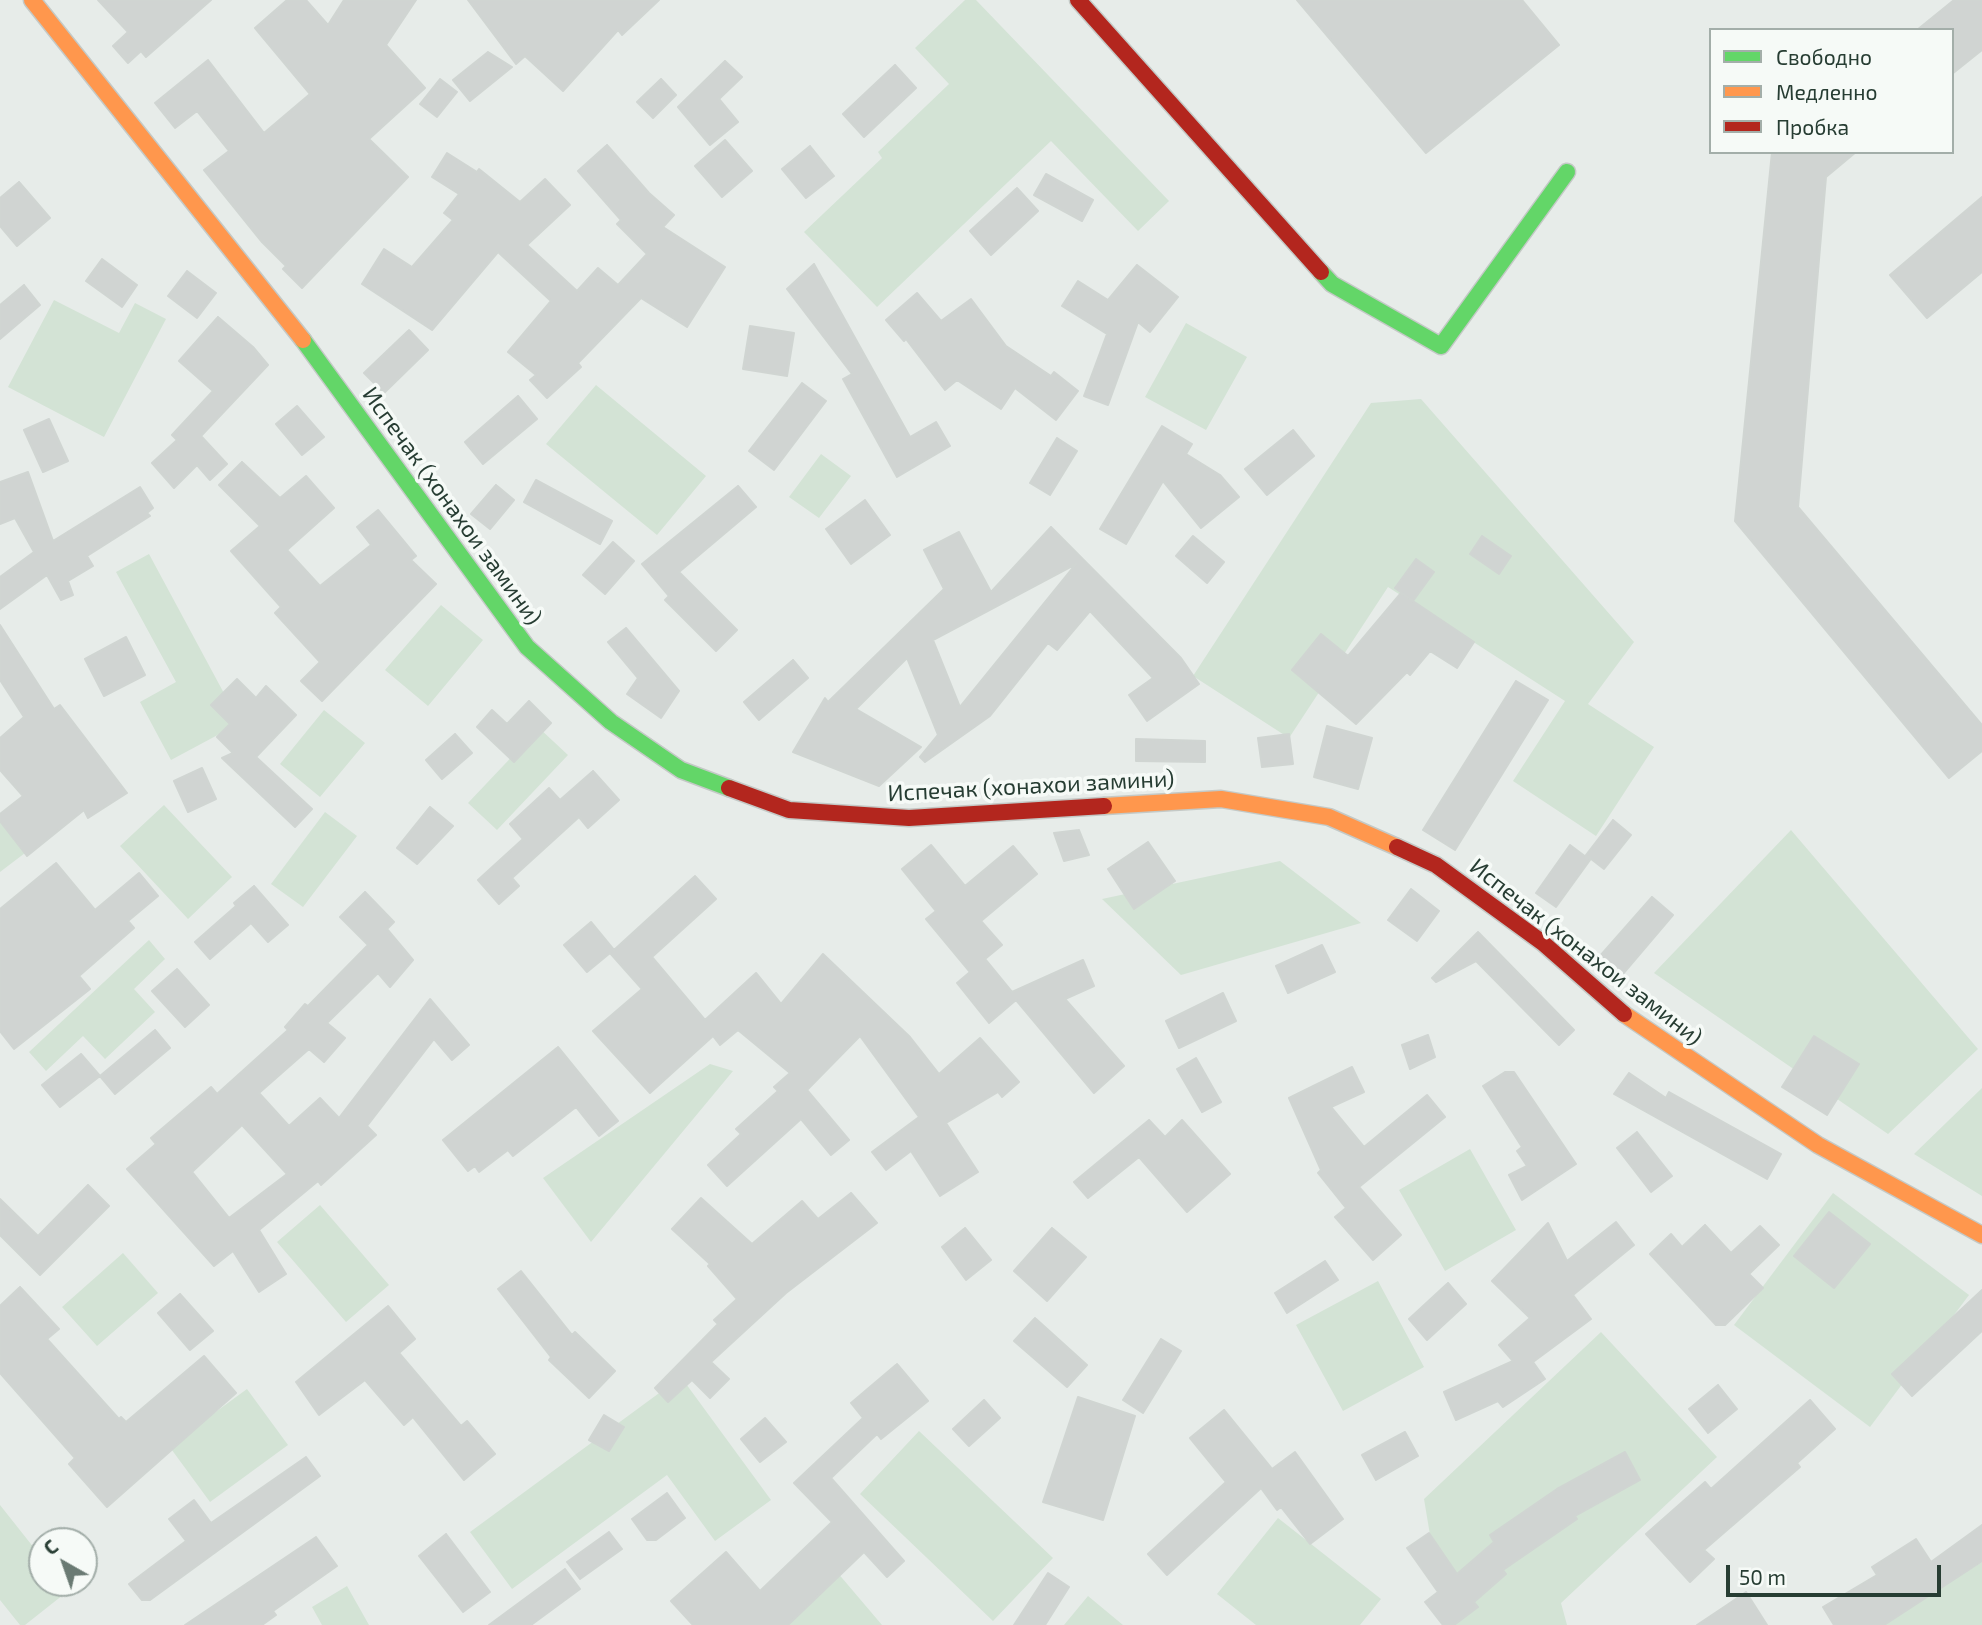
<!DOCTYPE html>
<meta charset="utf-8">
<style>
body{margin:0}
#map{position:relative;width:1982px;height:1625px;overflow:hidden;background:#e7ece9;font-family:"Exo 2",sans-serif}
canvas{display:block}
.legend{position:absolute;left:1709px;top:28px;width:245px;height:126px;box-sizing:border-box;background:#f6faf7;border:2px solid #a3aea9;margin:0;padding:9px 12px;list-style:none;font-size:21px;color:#273d33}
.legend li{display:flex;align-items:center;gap:14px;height:35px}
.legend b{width:35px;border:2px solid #a3aea9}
.north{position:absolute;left:28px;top:1527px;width:70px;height:70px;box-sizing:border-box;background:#f6faf7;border:2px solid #a3aea9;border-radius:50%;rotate:320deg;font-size:19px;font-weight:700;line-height:28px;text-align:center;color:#273d33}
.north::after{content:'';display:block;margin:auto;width:24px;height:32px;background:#6a7a73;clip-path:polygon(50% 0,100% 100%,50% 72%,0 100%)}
.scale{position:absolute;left:1726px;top:1565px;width:215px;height:32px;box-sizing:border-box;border:4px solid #273d33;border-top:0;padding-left:9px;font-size:21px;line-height:24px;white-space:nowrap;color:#273d33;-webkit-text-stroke:5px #f6faf7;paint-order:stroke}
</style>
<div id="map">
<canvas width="1982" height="1625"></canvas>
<ul class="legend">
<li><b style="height:9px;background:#63d668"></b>Свободно</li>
<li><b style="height:9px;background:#ff974d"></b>Медленно</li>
<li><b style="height:9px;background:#b3261e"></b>Пробка</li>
</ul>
<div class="north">С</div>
<div class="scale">50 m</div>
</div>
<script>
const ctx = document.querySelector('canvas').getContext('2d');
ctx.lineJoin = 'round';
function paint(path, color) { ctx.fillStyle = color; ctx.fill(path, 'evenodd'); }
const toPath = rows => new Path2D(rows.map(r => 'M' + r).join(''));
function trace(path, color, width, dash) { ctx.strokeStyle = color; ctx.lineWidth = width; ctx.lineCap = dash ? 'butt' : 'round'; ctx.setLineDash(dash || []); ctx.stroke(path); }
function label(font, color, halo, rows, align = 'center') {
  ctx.font = font + ' "Exo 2",sans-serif'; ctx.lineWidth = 7; ctx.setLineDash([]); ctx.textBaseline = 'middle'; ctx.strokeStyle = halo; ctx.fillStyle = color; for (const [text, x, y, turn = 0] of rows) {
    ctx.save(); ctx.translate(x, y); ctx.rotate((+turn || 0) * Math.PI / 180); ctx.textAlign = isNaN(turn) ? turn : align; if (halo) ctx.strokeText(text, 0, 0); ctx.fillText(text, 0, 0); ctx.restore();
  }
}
const green = toPath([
 [965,0,976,0,1169,201,1138,231,1051,141,877,307,804,232,882,158,878,152,949,84,915,48],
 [54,300,119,333,135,303,166,319,104,437,8,387],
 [1186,323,1247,357,1206,430,1145,397],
 [596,385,706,476,657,535,546,444],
 [1421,399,1634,642,1588,704,1654,747,1596,836,1513,781,1565,701,1388,587,1289,738,1193,676,1371,403],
 [821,454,851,476,819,518,789,497],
 [149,554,240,723,171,760,140,702,176,682,116,572],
 [441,605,483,640,428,706,385,670],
 [324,710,365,743,320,797,280,764],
 [539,728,568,755,497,830,468,803],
 [164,805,232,877,188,919,120,846],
 [325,812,357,836,303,907,271,884],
 [0,821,25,853,0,872],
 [1791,830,1978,1049,1888,1134,1654,973],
 [1280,861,1361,923,1181,975,1102,899],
 [149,940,165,959,134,989,155,1012,105,1059,83,1036,46,1071,29,1052],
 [710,1064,733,1071,591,1242,543,1178],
 [1982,1088,1982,1196,1914,1154],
 [1470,1149,1516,1230,1445,1271,1399,1190],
 [1833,1193,1969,1295,1870,1427,1734,1325],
 [320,1205,389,1285,346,1322,277,1242],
 [123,1253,158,1293,97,1346,62,1307],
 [1378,1281,1424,1367,1343,1411,1296,1325],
 [1601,1332,1717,1457,1561,1603,1567,1625,1445,1625,1424,1499],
 [681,1377,771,1500,715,1541,667,1475,512,1589,470,1532],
 [247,1389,288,1445,210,1502,169,1446],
 [919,1431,1053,1558,993,1621,860,1494],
 [0,1505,42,1558,42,1583,62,1583,68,1591,25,1625,20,1625,0,1600],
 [1278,1518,1381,1599,1360,1625,1256,1625,1217,1594],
 [1982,1562,1982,1625,1879,1625],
 [831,1565,882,1625,761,1625],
 [347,1586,369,1625,322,1625,312,1607],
 [1088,1596,1123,1625,1064,1625]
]);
const building = toPath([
 [98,0,211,0,146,57,141,51,128,63,113,46,128,32,98,0],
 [287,0,306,0,328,25,344,0,416,0,386,45,425,88,369,139,408,177,302,288,283,269,286,266,262,242,204,170,229,151,197,111,175,128,155,103,208,60,264,133,310,94,255,28,287,0],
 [468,0,659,0,622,35,618,30,563,91,525,56,516,64,468,0],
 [1297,0,1522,0,1559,45,1426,153,1297,0],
 [1954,0,1982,0,1982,50,1952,74,1952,30,1917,30,1954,0],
 [488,52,512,67,470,101,453,80,488,52],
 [725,61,742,77,719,99,738,122,710,145,678,107,725,61],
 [895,65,916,88,864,137,843,114,895,65],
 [440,79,457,92,437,117,420,104,440,79],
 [661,79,676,95,653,118,637,102,661,79],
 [725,140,752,171,722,197,695,166,725,140],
 [607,145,649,193,674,215,663,227,725,267,687,327,641,298,578,363,581,367,547,398,530,380,536,375,508,352,551,301,498,252,432,330,362,284,384,249,412,267,453,220,444,213,459,194,432,177,447,153,477,172,479,169,520,202,545,179,570,205,527,245,577,291,598,268,618,285,647,254,617,224,621,220,578,171,607,145],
 [810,146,834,176,806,198,782,169,810,146],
 [1772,152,1856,152,1826,177,1798,507,1982,725,1982,751,1949,778,1735,521,1772,152],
 [1046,174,1093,200,1082,221,1034,195,1046,174],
 [19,182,50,218,17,246,0,226,0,198,19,182],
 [1017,188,1038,211,991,255,970,231,1017,188],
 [1982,197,1982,272,1927,318,1890,275,1982,197],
 [102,259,137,285,122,307,86,281,102,259],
 [814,264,910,437,936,422,950,446,897,477,843,379,852,374,787,289,814,264],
 [1137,265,1178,297,1150,332,1138,322,1108,405,1084,396,1107,334,1062,306,1078,281,1108,300,1137,265],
 [187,271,216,293,197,318,168,296,187,271],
 [24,285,40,305,0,339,0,305,24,285],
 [917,293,941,321,971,299,1006,346,1051,376,1054,372,1078,391,1056,420,1015,388,1001,409,957,380,945,390,906,339,904,341,886,320,917,293],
 [218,317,253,347,268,365,201,436,227,464,210,480,197,465,174,488,152,463,177,440,172,435,213,391,179,361,218,317],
 [750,326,794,333,787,376,743,369,750,326],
 [409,330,428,350,384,393,364,373,409,330],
 [802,383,826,401,774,470,749,451,802,383],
 [518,396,537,419,483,464,465,442,518,396],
 [297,406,324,437,302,455,276,424,297,406],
 [49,419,68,461,43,472,24,430,49,419],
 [1162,426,1192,444,1186,454,1220,475,1239,497,1201,528,1163,481,1126,544,1100,529,1162,426],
 [1293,430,1314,456,1267,495,1245,469,1293,430],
 [1057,438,1077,451,1050,495,1030,483,1057,438],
 [242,462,280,498,306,476,334,508,287,550,320,586,371,545,357,527,378,510,416,556,411,560,436,584,322,701,301,681,320,662,275,613,281,607,231,551,260,526,219,485,242,462],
 [28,472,53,541,140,487,153,508,147,513,150,516,87,556,93,566,68,581,73,595,61,600,47,575,0,609,0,577,34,552,15,518,0,524,0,482,28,472],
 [536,480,612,521,600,544,524,502,536,480],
 [496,485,514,500,490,529,471,514,496,485],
 [738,486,756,507,679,572,737,630,716,651,665,600,669,596,642,564,738,486],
 [865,500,890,535,851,564,826,529,865,500],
 [1051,527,1181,658,1199,684,1147,721,1129,695,1153,678,1090,611,1057,650,1048,643,990,716,925,762,920,757,938,735,907,658,856,709,921,747,879,786,793,752,825,698,828,702,944,589,924,550,959,532,991,592,1051,527],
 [1076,564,960,707,933,640,1076,564],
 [1193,536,1224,562,1207,583,1176,556,1193,536],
 [1482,536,1511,556,1499,574,1470,554,1482,536],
 [613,542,634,561,605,594,583,575,613,542],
 [1416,559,1434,572,1413,601,1395,588,1416,559],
 [1401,593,1474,642,1457,668,1430,651,1410,675,1407,672,1356,724,1292,670,1321,634,1348,656,1401,593],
 [0,625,54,709,60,705,127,793,88,818,84,810,27,856,0,821,0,814,23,796,0,770,0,738,24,717,0,680,0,625],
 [626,628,679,691,661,718,627,694,638,678,608,642,626,628],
 [126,637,145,675,104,696,85,659,126,637],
 [793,660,808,678,759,720,744,702,793,660],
 [237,679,256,698,266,686,296,715,256,757,312,809,295,827,222,758,233,753,217,737,230,724,211,705,237,679],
 [1516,681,1548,700,1455,850,1423,830,1516,681],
 [529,701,551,723,514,762,477,727,492,710,507,724,529,701],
 [1327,726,1372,738,1358,789,1314,777,1327,726],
 [455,734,472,753,442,779,426,760,455,734],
 [1289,734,1293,764,1262,767,1258,738,1289,734],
 [1136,739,1205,741,1205,762,1136,761,1136,739],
 [202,768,216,799,188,812,174,781,202,768],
 [593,771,619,800,588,828,579,817,512,878,519,886,499,904,478,880,523,839,510,824,549,788,560,800,593,771],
 [430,807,453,826,417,864,397,848,430,807],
 [1613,820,1631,835,1604,869,1586,855,1613,820],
 [1079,830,1089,855,1064,861,1054,833,1079,830],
 [1148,842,1175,881,1134,909,1108,869,1148,842],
 [931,845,965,886,1013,846,1037,874,981,921,1002,945,985,959,1012,992,1083,960,1094,986,1065,999,1124,1066,1094,1093,1016,1000,989,1023,957,983,970,972,926,919,936,911,902,869,931,845],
 [1570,845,1590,860,1556,907,1536,893,1570,845],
 [56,863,95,910,139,873,158,896,128,921,134,928,79,976,90,989,14,1049,0,1031,0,909,56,863],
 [695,876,716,899,652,957,705,1020,756,973,781,1004,823,954,910,1037,939,1074,980,1038,1019,1082,1002,1097,998,1092,946,1123,978,1172,940,1196,911,1151,886,1170,872,1152,919,1117,860,1036,807,1090,849,1140,831,1155,801,1119,727,1186,708,1165,741,1134,736,1129,778,1091,774,1087,790,1073,738,1030,720,1045,713,1036,650,1093,593,1031,642,989,610,953,587,972,564,945,591,922,614,950,695,876],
 [254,886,288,925,268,942,251,923,210,959,195,942,236,906,234,903,254,886],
 [1411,889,1439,911,1417,941,1388,920,1411,889],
 [365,892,394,922,387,929,413,960,390,987,378,973,327,1023,345,1038,324,1062,309,1049,259,1093,289,1126,320,1098,339,1118,430,999,469,1045,452,1060,434,1039,367,1126,376,1135,321,1185,318,1181,259,1230,286,1274,259,1292,233,1251,214,1266,127,1169,156,1144,151,1138,211,1087,217,1094,288,1030,285,1027,305,1004,308,1006,368,945,340,917,365,892],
 [242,1125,287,1174,229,1218,192,1172,242,1125],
 [1652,897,1673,915,1622,975,1600,956,1652,897],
 [1478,932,1574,1030,1559,1045,1476,961,1436,982,1432,978,1478,932],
 [1322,945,1335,972,1288,993,1276,966,1322,945],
 [177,969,209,1005,185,1027,152,991,177,969],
 [1223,993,1236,1021,1179,1048,1166,1021,1223,993],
 [155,1030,170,1048,115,1094,100,1076,155,1030],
 [1428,1035,1435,1057,1410,1069,1402,1045,1428,1035],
 [1814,1036,1859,1064,1827,1115,1782,1087,1814,1036],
 [558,1047,618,1121,599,1136,576,1107,513,1156,508,1150,479,1172,475,1166,468,1171,443,1140,558,1047],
 [81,1054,100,1076,60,1107,42,1085,81,1054],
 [1196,1058,1221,1102,1202,1112,1177,1069,1196,1058],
 [1352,1067,1364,1092,1331,1107,1364,1147,1427,1095,1445,1117,1359,1187,1401,1235,1373,1260,1335,1217,1346,1208,1318,1173,1321,1170,1289,1098,1352,1067],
 [1505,1072,1514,1072,1576,1164,1522,1200,1509,1175,1527,1166,1517,1151,1522,1147,1483,1086,1505,1072],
 [1629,1073,1666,1098,1669,1092,1781,1154,1767,1179,1614,1094,1629,1073],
 [1149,1120,1165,1137,1182,1120,1230,1174,1187,1212,1139,1157,1088,1198,1074,1182,1149,1120],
 [1637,1132,1672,1176,1651,1192,1617,1148,1637,1132],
 [88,1185,109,1206,40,1275,0,1235,0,1199,38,1236,88,1185],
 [851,1193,877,1223,786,1293,711,1362,729,1379,710,1398,692,1380,668,1402,655,1388,718,1324,714,1320,737,1299,708,1266,710,1264,672,1229,701,1198,752,1244,802,1201,818,1219,851,1193],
 [1829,1212,1870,1244,1834,1288,1794,1256,1829,1212],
 [1616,1222,1634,1245,1573,1295,1591,1319,1533,1362,1545,1379,1503,1407,1498,1401,1456,1420,1444,1392,1513,1361,1499,1345,1530,1318,1492,1281,1548,1223,1567,1261,1616,1222],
 [1705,1225,1731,1253,1760,1226,1779,1245,1749,1274,1763,1288,1725,1325,1716,1325,1650,1254,1671,1234,1682,1247,1705,1225],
 [965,1228,991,1260,966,1280,942,1247,965,1228],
 [1052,1228,1086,1257,1047,1301,1014,1271,1052,1228],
 [1325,1261,1338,1280,1287,1313,1275,1293,1325,1261],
 [521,1271,572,1335,575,1332,615,1371,589,1398,549,1360,551,1357,498,1289,521,1271],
 [1448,1283,1466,1304,1427,1340,1409,1319,1448,1283],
 [20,1287,59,1329,47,1339,119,1419,121,1417,126,1422,204,1356,236,1393,107,1507,69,1464,75,1458,0,1373,0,1306,20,1287],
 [1982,1290,1982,1331,1912,1396,1892,1374,1982,1290],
 [180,1294,213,1331,190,1350,158,1313,180,1294],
 [388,1306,415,1339,399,1353,461,1426,467,1421,495,1454,464,1480,413,1417,404,1425,365,1380,319,1415,296,1382,388,1306],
 [1035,1318,1087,1365,1067,1387,1014,1341,1035,1318],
 [1161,1339,1181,1351,1143,1413,1123,1400,1161,1339],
 [897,1364,928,1401,881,1439,877,1434,831,1478,904,1561,887,1577,864,1552,788,1625,693,1625,671,1601,726,1552,760,1591,832,1522,794,1483,863,1418,851,1403,897,1364],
 [1718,1385,1737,1409,1708,1433,1689,1409,1718,1385],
 [1078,1397,1135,1416,1103,1520,1043,1502,1078,1397],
 [984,1400,1000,1418,969,1446,953,1429,984,1400],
 [1810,1400,1835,1429,1797,1463,1800,1467,1704,1550,1714,1559,1690,1582,1646,1534,1705,1482,1711,1489,1810,1400],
 [1224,1410,1272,1469,1295,1452,1343,1519,1310,1544,1281,1507,1277,1510,1261,1488,1167,1575,1148,1554,1226,1482,1190,1438,1224,1410],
 [604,1415,624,1427,609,1451,589,1440,604,1415],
 [765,1418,786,1442,760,1462,741,1439,765,1418],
 [1405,1432,1418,1456,1376,1480,1362,1455,1405,1432],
 [1625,1452,1640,1480,1575,1516,1577,1519,1503,1570,1506,1574,1474,1602,1478,1607,1454,1625,1443,1625,1425,1602,1438,1592,1407,1548,1429,1533,1457,1574,1494,1542,1490,1535,1557,1489,1625,1452],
 [306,1457,320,1476,150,1600,142,1600,129,1584,186,1541,169,1519,194,1500,211,1523,306,1457],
 [667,1493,685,1518,656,1540,647,1540,632,1519,667,1493],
 [1982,1525,1982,1561,1884,1625,1834,1625,1823,1607,1877,1575,1872,1567,1916,1539,1931,1562,1982,1525],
 [609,1532,622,1549,580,1579,567,1562,609,1532],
 [446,1534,490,1592,463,1612,419,1556,446,1534],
 [316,1537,337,1566,273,1611,276,1615,262,1625,185,1625,316,1537],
 [565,1569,580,1589,531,1625,489,1625,565,1569],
 [1048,1573,1069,1587,1045,1625,1014,1625,1048,1573],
 [1746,1592,1767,1625,1697,1625,1727,1605,1746,1592]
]);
const fast = toPath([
 [1321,272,1332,284,1441,346,1567,172],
 [303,340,527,647,611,722,681,770,729,788]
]);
const slow = toPath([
 [32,0,303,340],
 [1104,806,1221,799,1329,817,1397,847],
 [1624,1014,1818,1145,1982,1235]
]);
const jam = toPath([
 [1078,0,1321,272],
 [729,788,789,810,909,818,1104,806],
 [1397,847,1436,865,1543,943,1624,1014]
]);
const streetNames = [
 ["Испечак (хонахои замини)",452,506,54],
 ["Испечак (хонахои замини)",1031,786,-3],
 ["Испечак (хонахои замини)",1586,952,38]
];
paint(green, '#d3e3d5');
paint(building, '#d0d4d2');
trace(building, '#d0d5d2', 2);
trace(fast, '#c4c9c6', 19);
trace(slow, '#c4c9c6', 19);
trace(jam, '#c4c9c6', 19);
trace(fast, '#63d668', 16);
trace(slow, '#ff974d', 16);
trace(jam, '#b3261e', 16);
label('23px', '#273d33', '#f6faf7', streetNames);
</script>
